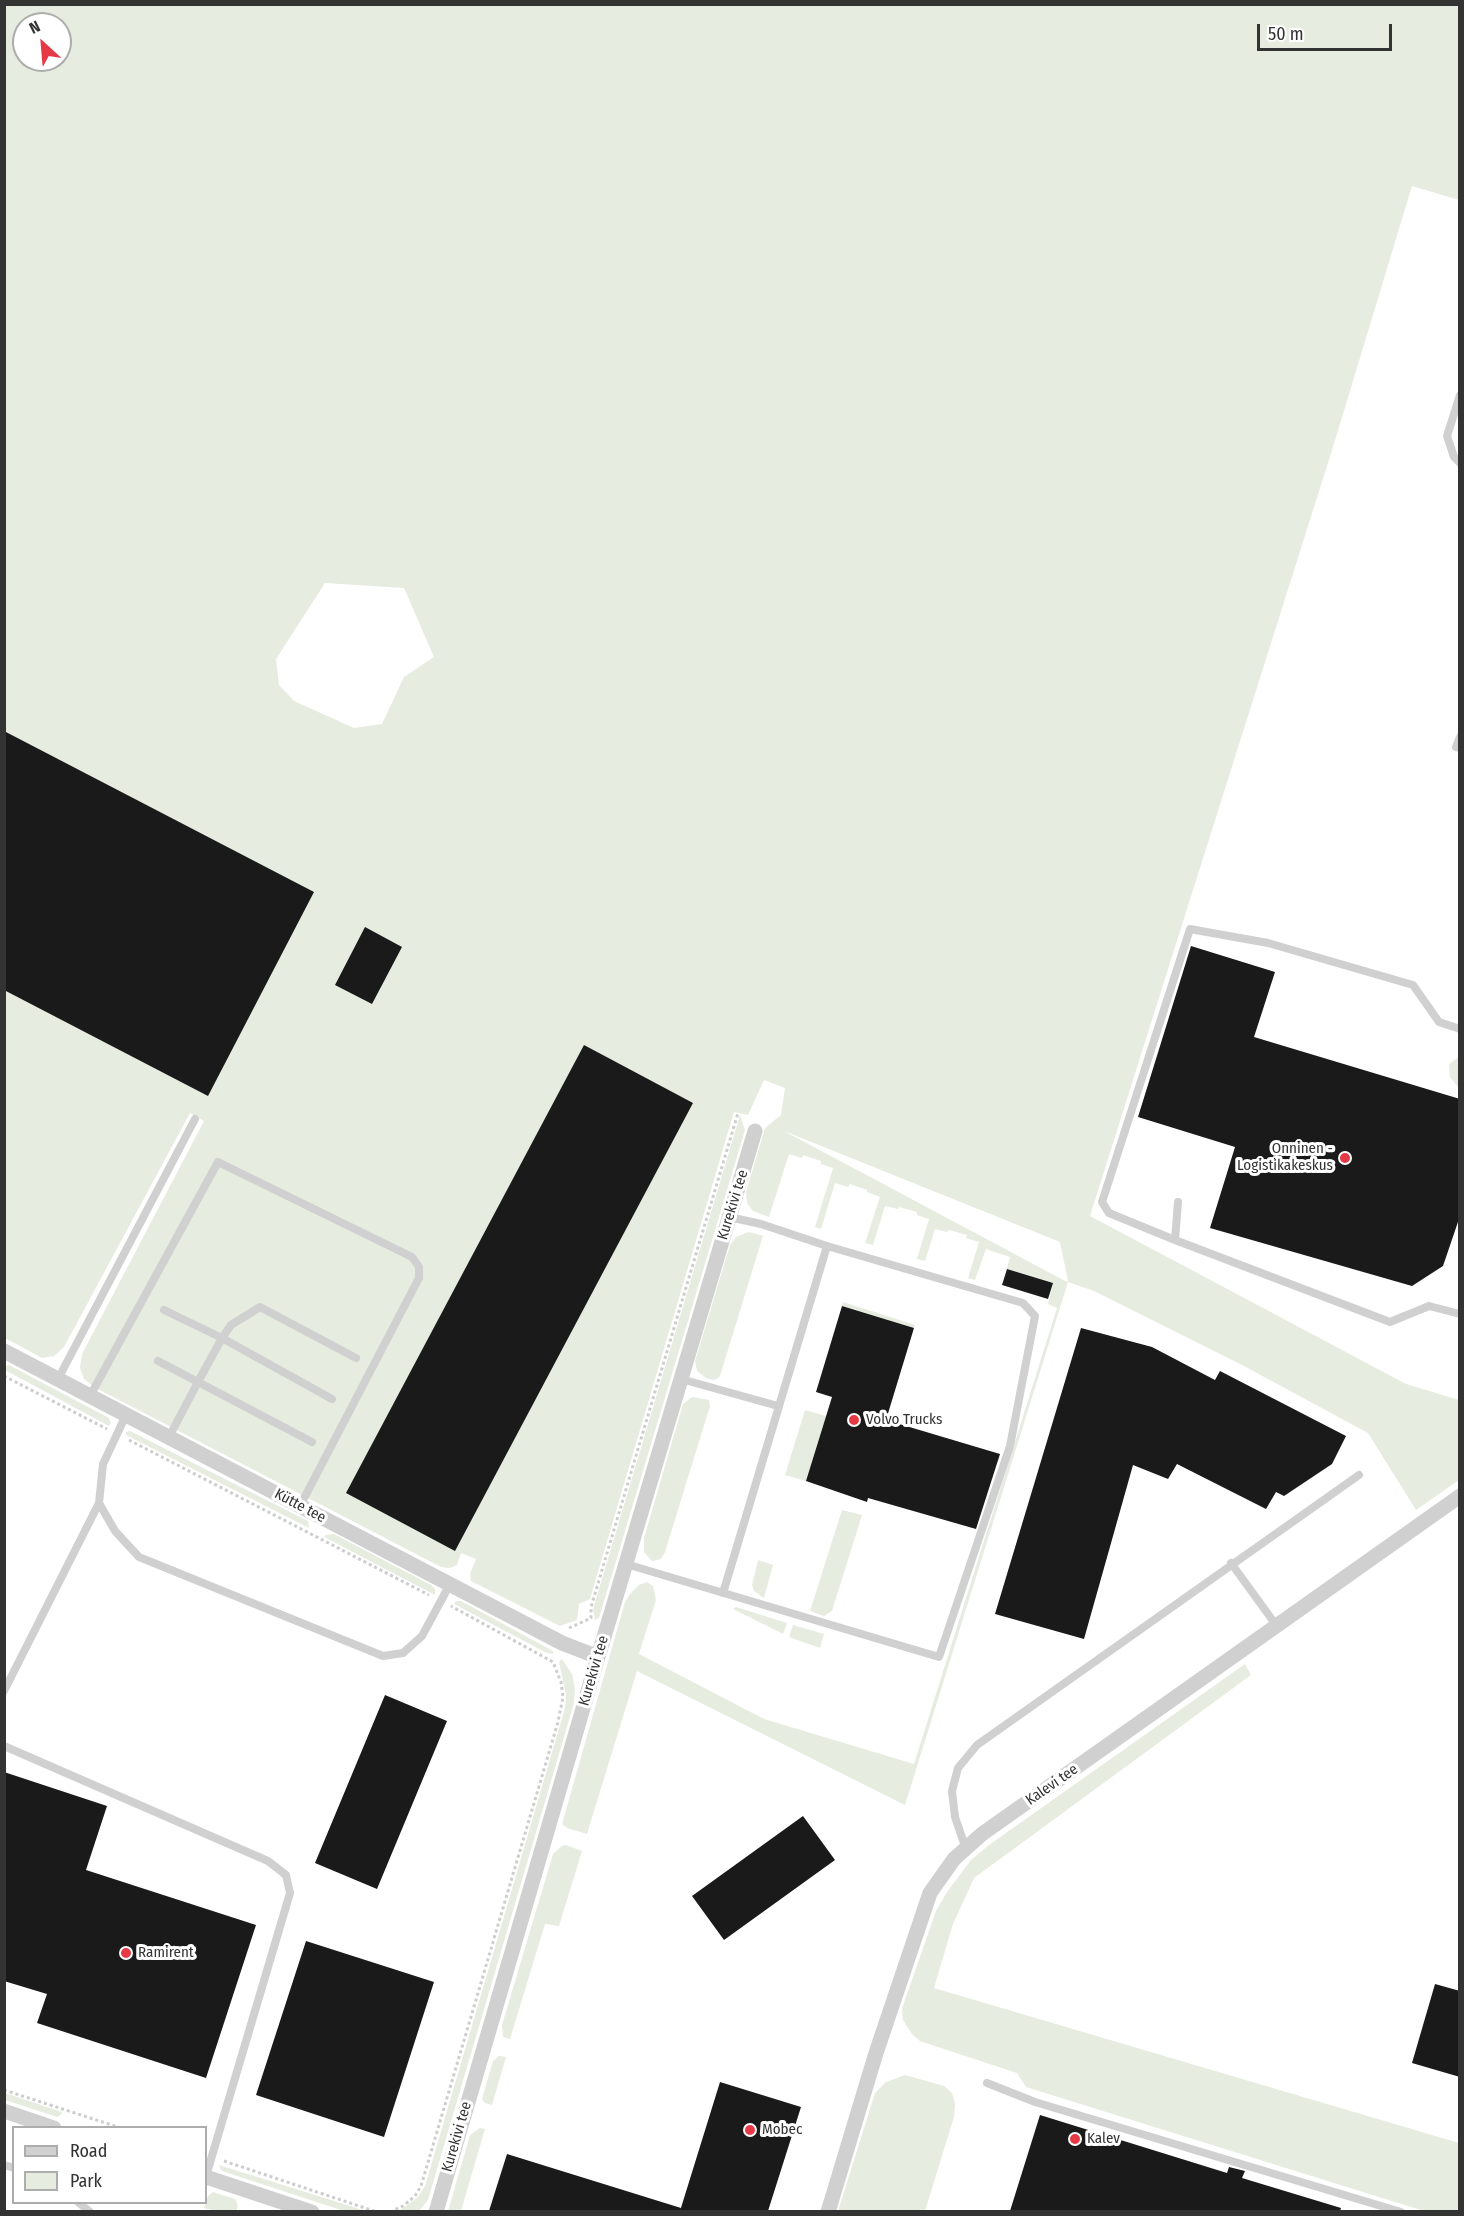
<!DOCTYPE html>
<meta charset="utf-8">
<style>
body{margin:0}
#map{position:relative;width:1464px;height:2216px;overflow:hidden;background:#fff;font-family:"Fira Sans Condensed",sans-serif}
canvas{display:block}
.frame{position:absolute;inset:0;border:6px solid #333;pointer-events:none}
.legend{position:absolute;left:12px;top:2126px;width:195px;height:78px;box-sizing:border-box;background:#fff;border:2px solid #adadad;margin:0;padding:8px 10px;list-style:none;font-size:18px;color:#333}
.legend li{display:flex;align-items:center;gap:12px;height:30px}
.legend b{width:30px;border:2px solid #adadad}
.north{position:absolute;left:12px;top:12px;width:60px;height:60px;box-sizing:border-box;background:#fff;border:2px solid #adadad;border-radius:50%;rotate:334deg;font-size:16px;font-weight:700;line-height:24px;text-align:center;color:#333}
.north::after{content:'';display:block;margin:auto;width:21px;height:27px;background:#e63946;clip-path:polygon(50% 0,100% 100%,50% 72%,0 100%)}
.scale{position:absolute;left:1257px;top:24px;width:135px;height:27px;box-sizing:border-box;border:3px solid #333;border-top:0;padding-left:8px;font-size:18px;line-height:21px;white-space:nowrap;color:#333;-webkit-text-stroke:4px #fff;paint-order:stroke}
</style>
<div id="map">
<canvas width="1464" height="2216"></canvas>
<div class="frame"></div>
<ul class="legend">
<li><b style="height:8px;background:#d0d0d0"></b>Road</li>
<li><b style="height:16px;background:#e6ecdf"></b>Park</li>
</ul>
<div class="north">N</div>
<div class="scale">50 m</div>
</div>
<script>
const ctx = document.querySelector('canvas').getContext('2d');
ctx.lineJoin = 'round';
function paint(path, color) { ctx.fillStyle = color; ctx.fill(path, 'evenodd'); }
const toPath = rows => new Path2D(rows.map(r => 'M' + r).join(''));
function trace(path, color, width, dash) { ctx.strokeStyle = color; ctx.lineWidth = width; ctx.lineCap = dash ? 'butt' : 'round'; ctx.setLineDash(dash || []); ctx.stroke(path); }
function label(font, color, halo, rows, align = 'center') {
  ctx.font = font + ' "Fira Sans Condensed",sans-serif'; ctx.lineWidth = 6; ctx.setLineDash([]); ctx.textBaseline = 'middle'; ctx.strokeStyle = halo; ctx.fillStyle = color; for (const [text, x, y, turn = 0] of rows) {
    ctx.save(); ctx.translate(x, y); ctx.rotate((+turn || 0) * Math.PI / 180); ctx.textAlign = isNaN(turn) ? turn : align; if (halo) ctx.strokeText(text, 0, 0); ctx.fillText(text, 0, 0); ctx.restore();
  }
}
const green = toPath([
 [4,5,1459,5,1459,200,1412,186,1333,447,1090,1216,1406,1384,1459,1400,1459,1480,1416,1510,1368,1433,1244,1366,1094,1291,1068,1282,905,1805,637,1671,587,1834,567,1828,562,1824,625,1602,630,1594,639,1585,647,1582,653,1586,656,1600,639,1654,764,1719,914,1764,1057,1308,1048,1304,1053,1283,1007,1269,1010,1257,986,1249,975,1280,968,1278,979,1242,966,1238,967,1235,949,1230,947,1232,935,1229,925,1261,917,1259,929,1219,917,1215,917,1212,899,1207,898,1209,885,1206,873,1245,865,1243,880,1197,867,1192,867,1190,850,1184,848,1187,835,1183,821,1229,815,1227,833,1168,821,1164,821,1161,803,1155,802,1158,789,1154,769,1217,753,1211,747,1203,746,1192,765,1128,781,1115,785,1088,764,1080,748,1115,734,1112,590,1599,579,1604,577,1620,560,1626,471,1581,470,1574,476,1559,461,1553,457,1565,450,1568,441,1567,94,1387,84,1379,80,1368,82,1354,204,1121,190,1113,64,1347,54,1356,42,1358,5,1338],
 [24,24,60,24,60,60,24,60],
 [325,583,404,588,434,657,404,677,382,724,354,728,294,701,279,685,276,659],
 [784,1131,1060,1242,1068,1281,1067,1282],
 [1459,1057,1460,1057,1459,1088,1450,1077,1449,1064],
 [740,1115,745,1130,599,1618,595,1620,593,1609],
 [749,1232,763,1236,720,1376,717,1379,713,1380,706,1378,697,1371,695,1361,730,1245,736,1237],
 [843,1302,915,1325,914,1328,842,1306],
 [9,1365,109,1418,111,1423,109,1426,5,1370,5,1366],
 [692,1397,709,1400,710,1406,665,1552,661,1559,652,1561,644,1552,644,1538,683,1404],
 [805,1410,826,1416,806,1481,785,1475],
 [130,1431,308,1521,309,1528,126,1435,126,1432],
 [842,1510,862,1515,832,1611,824,1616,810,1611],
 [334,1534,431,1585,435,1589,435,1595,324,1537,326,1535],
 [758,1560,773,1565,764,1598,754,1591,752,1585],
 [456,1601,461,1601,553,1651,553,1654,547,1653,454,1604],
 [736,1607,787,1623,783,1634,733,1609],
 [793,1625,824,1634,820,1648,789,1637],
 [562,1659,572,1674,575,1688,574,1703,428,2200,419,2211,399,2211,418,2197,425,2186,565,1708,566,1695,559,1662],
 [1245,1664,1251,1675,974,1878,953,1924,934,1988,1459,2143,1459,2211,1424,2211,1026,2087,1017,2073,920,2041,912,2034,903,2020,902,2009,906,1997,936,1911,947,1892,971,1860,989,1845],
 [566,1845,582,1851,559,1926,545,1924,510,2039,503,2037,502,2025,553,1854,562,1846],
 [499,2056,506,2057,492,2105,485,2103,482,2099,493,2061],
 [905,2075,944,2086,952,2093,955,2104,954,2117,925,2211,838,2211,875,2093,886,2082],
 [5,2093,62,2112,61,2115,57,2117,5,2100],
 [480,2128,485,2129,461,2211,448,2211,470,2135],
 [219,2165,366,2211,344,2211,222,2171],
 [213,2192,235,2199,238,2206,236,2211,215,2211,204,2208,208,2196]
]);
const building = toPath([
 [4,731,314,892,208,1096,4,990],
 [365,927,402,947,372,1004,335,985],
 [1191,946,1275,972,1254,1037,1460,1099,1460,1216,1443,1266,1412,1286,1210,1228,1235,1147,1138,1117],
 [584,1045,693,1103,455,1551,346,1493],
 [1007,1269,1053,1283,1048,1299,1002,1285],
 [842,1306,914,1328,886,1420,1000,1454,976,1529,868,1498,867,1502,806,1481,832,1397,816,1392],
 [1081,1328,1152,1347,1215,1380,1220,1371,1346,1436,1332,1464,1284,1496,1276,1492,1266,1509,1177,1464,1168,1479,1133,1465,1084,1639,995,1614],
 [385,1695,447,1721,377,1889,315,1863],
 [4,1772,107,1806,86,1870,256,1925,206,2078,37,2023,47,1994,4,1981],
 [803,1816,835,1860,724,1940,692,1896],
 [306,1941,434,1982,384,2137,256,2095],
 [1435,1984,1460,1991,1460,2077,1412,2063],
 [720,2082,801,2107,768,2211,680,2211],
 [1040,2115,1227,2173,1229,2167,1245,2171,1242,2178,1341,2208,1340,2211,1010,2211],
 [507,2154,681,2208,680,2211,489,2211]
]);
const path = toPath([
 [4,1376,107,1429],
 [129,1440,429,1595],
 [569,1628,591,1618,591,1607,738,1113],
 [4,2090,121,2128],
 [224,2161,377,2212],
 [390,2212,403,2206,415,2196,421,2186,558,1722,563,1697,561,1682,553,1662,451,1606]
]);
const lane = toPath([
 [1460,395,1447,436,1454,457,1460,463],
 [1460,737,1456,747,1460,748],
 [1178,1202,1175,1240,1390,1322,1429,1306,1460,1314],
 [1175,1240,1109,1213,1102,1202,1190,929,1268,943,1413,985,1439,1022,1460,1029],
 [164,1310,222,1338,231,1325,260,1307,356,1358],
 [158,1361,198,1382,222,1338,332,1399],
 [58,1379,195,1119],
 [681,1379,778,1406],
 [90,1396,218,1162,412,1257,419,1267,419,1278,300,1506],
 [169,1437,198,1382,312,1442],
 [99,1503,115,1531,139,1557,383,1656,403,1653,422,1636,450,1584],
 [1231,1563,1276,1625],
 [626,1564,939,1657,1010,1446,1035,1316,1023,1303,827,1246,761,1224,729,1217],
 [723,1593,827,1246],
 [4,1691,99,1503,103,1464,126,1415],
 [4,1746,268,1861,286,1875,290,1893,206,2176],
 [966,1849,955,1817,952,1791,958,1768,977,1745,1359,1475],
 [987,2083,1035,2102,1401,2212],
 [4,2165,14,2168],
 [78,2202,90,2212]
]);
const street = toPath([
 [4,1351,562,1643,598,1657],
 [4,2111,54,2128],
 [206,2177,312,2212],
 [436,2212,598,1657,755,1131],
 [828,2212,876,2053,930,1893,954,1859,982,1834,1460,1496]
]);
const markers = [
 [1345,1158,6,"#e63946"],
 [854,1420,6,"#e63946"],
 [126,1953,6,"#e63946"],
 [750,2130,6,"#e63946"],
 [1075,2139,6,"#e63946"]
];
const poiNames = [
 ["Onninen -",1333,1149,"right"],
 ["Logistikakeskus",1333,1166,"right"],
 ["Volvo Trucks",866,1420],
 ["Ramirent",138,1953],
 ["Mobec",762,2130],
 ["Kalev",1087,2139]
];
const streetNames = [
 ["Kurekivi tee",733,1205,-73],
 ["Kütte tee",300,1506,28],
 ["Kurekivi tee",594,1671,-74],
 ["Kalevi tee",1052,1785,-35],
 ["Kurekivi tee",457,2137,-74]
];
paint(green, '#e6ecdf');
paint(building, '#1a1a1a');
trace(path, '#cdcdcd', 3, [3, 3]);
trace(lane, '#d0d0d0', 8);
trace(street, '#d0d0d0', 15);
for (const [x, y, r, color] of markers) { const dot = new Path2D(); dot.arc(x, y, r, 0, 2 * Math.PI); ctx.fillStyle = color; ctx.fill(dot); trace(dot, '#fff', 2); }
label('15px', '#333', '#fff', poiNames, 'left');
label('15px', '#333', '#fff', streetNames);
</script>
